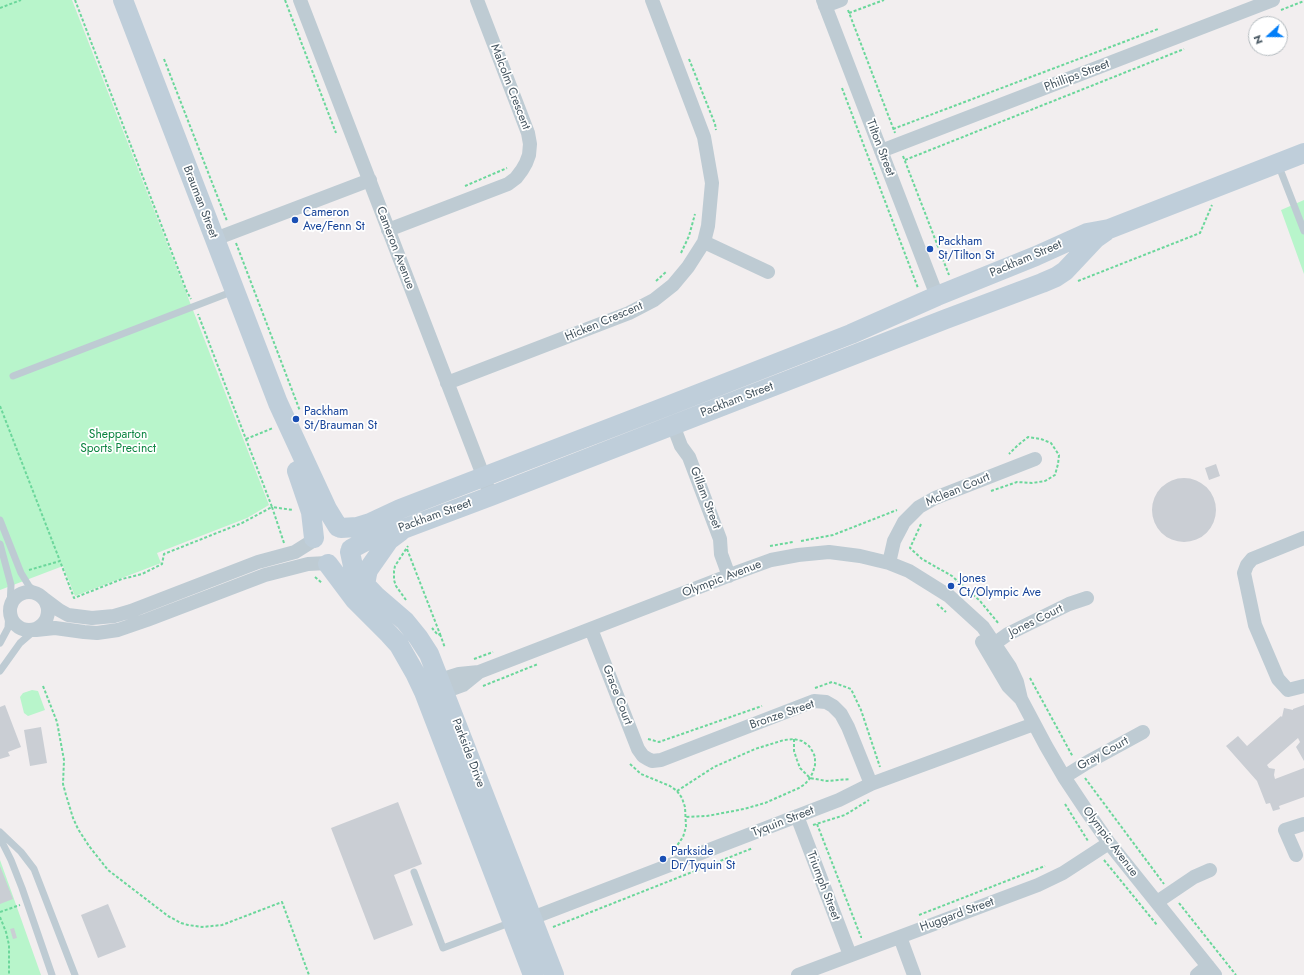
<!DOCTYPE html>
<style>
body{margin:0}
#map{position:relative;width:1304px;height:975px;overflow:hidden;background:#f2eeef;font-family:Jost,sans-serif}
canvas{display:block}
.north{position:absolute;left:1248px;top:16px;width:40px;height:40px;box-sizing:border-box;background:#fff;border:1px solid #b4bbbf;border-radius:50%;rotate:249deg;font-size:11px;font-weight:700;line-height:16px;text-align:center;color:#44545f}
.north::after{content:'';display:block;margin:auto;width:14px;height:18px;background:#027ef8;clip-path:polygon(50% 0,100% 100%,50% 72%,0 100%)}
</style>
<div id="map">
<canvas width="1304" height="975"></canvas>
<div class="north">N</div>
</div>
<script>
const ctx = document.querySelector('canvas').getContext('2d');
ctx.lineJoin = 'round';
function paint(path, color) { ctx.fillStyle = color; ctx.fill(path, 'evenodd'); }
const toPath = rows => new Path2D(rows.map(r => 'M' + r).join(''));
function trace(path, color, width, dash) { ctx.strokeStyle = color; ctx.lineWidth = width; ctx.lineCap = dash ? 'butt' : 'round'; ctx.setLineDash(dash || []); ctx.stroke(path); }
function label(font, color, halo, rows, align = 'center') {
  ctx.font = font + ' Jost,sans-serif'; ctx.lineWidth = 3.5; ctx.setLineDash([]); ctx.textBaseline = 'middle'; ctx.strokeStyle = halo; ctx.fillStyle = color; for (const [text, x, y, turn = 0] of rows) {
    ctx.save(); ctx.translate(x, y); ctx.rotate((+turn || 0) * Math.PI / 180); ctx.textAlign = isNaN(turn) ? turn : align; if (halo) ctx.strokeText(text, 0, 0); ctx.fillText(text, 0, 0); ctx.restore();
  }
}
const green = toPath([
 [0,0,72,0,269,505,247,518,157,553,161,563,75,596,63,566,0,590],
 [1304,200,1304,274,1281,210],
 [32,690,38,691,45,710,28,716,24,713,20,697,23,693],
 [0,860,14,899,41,975,0,975]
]);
const building = toPath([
 [1216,464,1220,476,1209,480,1205,468],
 '1152 510a32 32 0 1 1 64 0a32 32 0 1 1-64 0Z',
 [5,705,21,747,8,752,10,756,0,759,0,707],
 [1304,705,1304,761,1296,747,1300,742,1298,738,1267,765,1269,768,1275,769,1274,775,1275,779,1304,768,1304,797,1279,806,1280,809,1273,811,1270,803,1266,804,1257,781,1226,746,1238,736,1247,746,1281,716,1282,717,1284,708,1293,710,1293,709],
 [41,727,47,763,30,766,24,730],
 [398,802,422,864,394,875,413,925,374,940,331,828],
 [0,866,13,899,0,904],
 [108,904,126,947,98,958,81,915],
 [14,928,17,938,13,939,10,929]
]);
const path = toPath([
 [75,0,187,292,191,299],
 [285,0,336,133],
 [0,8,21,0],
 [848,10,895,133],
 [1281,10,1304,1],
 [849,13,884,0],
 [164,59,227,221],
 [689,59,715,124,716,130],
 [842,88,918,288],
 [893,129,1158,29],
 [903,156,949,275],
 [905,160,1184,49],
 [465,186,507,168],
 [236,243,300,411],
 [681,253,689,236,695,214],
 [656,281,666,272],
 [1078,281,1200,233,1212,205],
 [0,406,60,561],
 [246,439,273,428],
 [991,491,1017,482,1032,483,1045,481,1055,475,1058,464,1059,455,1051,443,1041,439,1028,437,1017,446,1009,454],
 [921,524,910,548,922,559,952,576,980,601,999,624],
 [801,541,833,535,897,510],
 [284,543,272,507,293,510],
 [770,546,793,542],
 [407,549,440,634,438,635,432,628],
 [29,570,60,561,74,598,122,579,142,574,162,564,164,554,242,523,272,507,198,314],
 [315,577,322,583],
 [406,600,396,586,394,580,394,571,395,566,408,546],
 [937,604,946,612],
 [440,634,445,648],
 [474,659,493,652],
 [1030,678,1073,757],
 [43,686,57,722,64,760,63,784,66,795,73,818,78,829,89,846,108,870,168,916,181,923,188,925,202,927,222,925,282,902,309,975],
 [483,686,538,664],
 [815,688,832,682,851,689,861,710,880,767],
 [648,739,659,742,762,706],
 [794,739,794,751,797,760,800,768,810,778,827,781,850,779],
 [630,764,641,774,670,786,677,791,682,798,685,807,686,827,683,837,676,847,671,850],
 [1085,778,1164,884],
 [677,791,714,767,755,749,784,740,794,739,802,741,809,746,813,752,815,757,815,765,813,772,810,778,805,784,799,788,765,803,744,809,707,816,686,817],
 [1065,804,1088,841],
 [817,824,861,937,862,937],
 [813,825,845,815,869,800],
 [1104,860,1157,925],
 [1179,903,1236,975],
 [0,912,20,905],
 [919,915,1045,866],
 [0,917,6,932,9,945,9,975],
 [553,927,753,848]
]);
const lane = toPath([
 [1278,164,1304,231],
 [13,376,234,291],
 [0,520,21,573,29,586,39,595],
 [0,544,11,585,10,607],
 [0,643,8,628,9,611],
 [0,671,20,643,35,630],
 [0,832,21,852,34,869,75,975],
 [0,838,11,860,22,888,52,975],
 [414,872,443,948,512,922]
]);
const street = toPath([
 [300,0,491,496],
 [823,0,937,296],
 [825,6,841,0],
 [881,151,1273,0],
 [388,230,508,184,516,178,522,170,526,163,529,155,530,144,528,133,477,0],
 [215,239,370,180],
 [704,242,768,272],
 [447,383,629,313,654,300,673,285,688,267,704,242,708,226,712,183,704,137,652,0],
 [673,425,681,446,689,457,720,539,721,554,729,576],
 [1304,538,1252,559,1247,565,1244,573,1255,625,1278,679,1288,690,1304,686],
 [889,563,894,541,904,522,919,507,935,498,1035,459],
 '10 611a19 19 0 1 1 38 0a19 19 0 1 1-38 0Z',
 [43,598,59,610,68,615,92,618,114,616,131,611,258,562,295,552,314,540],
 [591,629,638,749,643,756,648,759,652,761,661,760,814,701,826,702,833,706,841,714,848,727,871,784],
 [36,630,55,628,84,632,97,633,118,630,147,620,265,575,308,564,327,563],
 [982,642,1008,686,1021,699],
 [987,649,1008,634,1069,604,1087,598],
 [440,680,459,674,479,672],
 [444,692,463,685,479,672,738,572,771,560,798,555,829,552,860,556,889,563,909,571,949,596,983,627,1010,667,1017,682,1021,699,1046,746,1064,777,1086,810,1109,843,1215,975],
 [1064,777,1088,762,1143,732],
 [797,816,850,955],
 [1296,855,1285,830,1304,824],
 [1157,902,1194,877,1210,870],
 [532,918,839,800,871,784,1034,724],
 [900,937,914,975],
 [798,975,1038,885,1063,873,1109,843],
 [1197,975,1208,966]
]);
const secondary = toPath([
 [123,0,278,403,327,509,338,527],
 [297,471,311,512,314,538],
 [341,528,357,527,370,523,400,509,670,405,851,334,937,296,1036,256,1087,233,1109,229,1304,153],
 [351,549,366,541,406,528,491,496,946,319,1042,283,1056,277,1065,271,1096,238,1106,231],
 [350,552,353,566,359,578,376,596,405,621,418,637,429,654,554,975],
 [328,564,355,600,389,634,399,645,415,673,424,692,533,975],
 [365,585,367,574,368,570,389,540,401,531]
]);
const markers = [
 [295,220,4,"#1a4fb4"],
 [930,249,4,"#1a4fb4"],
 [296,419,4,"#1a4fb4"],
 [951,586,4,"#1a4fb4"],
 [663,859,4,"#1a4fb4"]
];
const streetNames = [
 ["Phillips Street",1077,76,-21],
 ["Malcolm Crescent",510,87,69],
 ["Tilton Street",880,148,69],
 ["Brauman Street",200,202,69],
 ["Cameron Avenue",395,248,69],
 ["Packham Street",1026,259,-23],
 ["Hicken Crescent",604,322,-23],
 ["Packham Street",737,400,-21],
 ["Mclean Court",958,490,-23],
 ["Gillam Street",705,498,69],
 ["Packham Street",435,516,-20],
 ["Olympic Avenue",722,579,-21],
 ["Jones Court",1036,621,-26],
 ["Grace Court",617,695,69],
 ["Bronze Street",782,715,-19],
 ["Parkside Drive",468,753,69],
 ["Gray Court",1103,754,-29],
 ["Tyquin Street",783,822,-21],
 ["Olympic Avenue",1110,842,53],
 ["Triumph Street",823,886,69],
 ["Huggard Street",957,915,-20]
];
const transitNames = [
 ["Cameron",303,213],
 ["Ave/Fenn St",303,227],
 ["Packham",938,242],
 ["St/Tilton St",938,256],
 ["Packham",304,412],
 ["St/Brauman St",304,426],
 ["Jones",959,579],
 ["Ct/Olympic Ave",959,593],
 ["Parkside",671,852],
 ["Dr/Tyquin St",671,866]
];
const parkNames = [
 ["Shepparton",118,435],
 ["Sports Precinct",118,449]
];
paint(green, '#b8f5cb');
paint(building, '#caced4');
trace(path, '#6bd79b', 2, [3, 2]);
trace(lane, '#becbd3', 7);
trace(street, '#becbd3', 14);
trace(secondary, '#bfceda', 20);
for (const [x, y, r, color] of markers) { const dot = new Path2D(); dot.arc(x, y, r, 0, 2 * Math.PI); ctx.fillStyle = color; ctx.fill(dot); trace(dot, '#fff', 1.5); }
label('12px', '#44545f', '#fff', streetNames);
label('12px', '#164399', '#fff', transitNames, 'left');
label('12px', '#0b8440', '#fff', parkNames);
</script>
